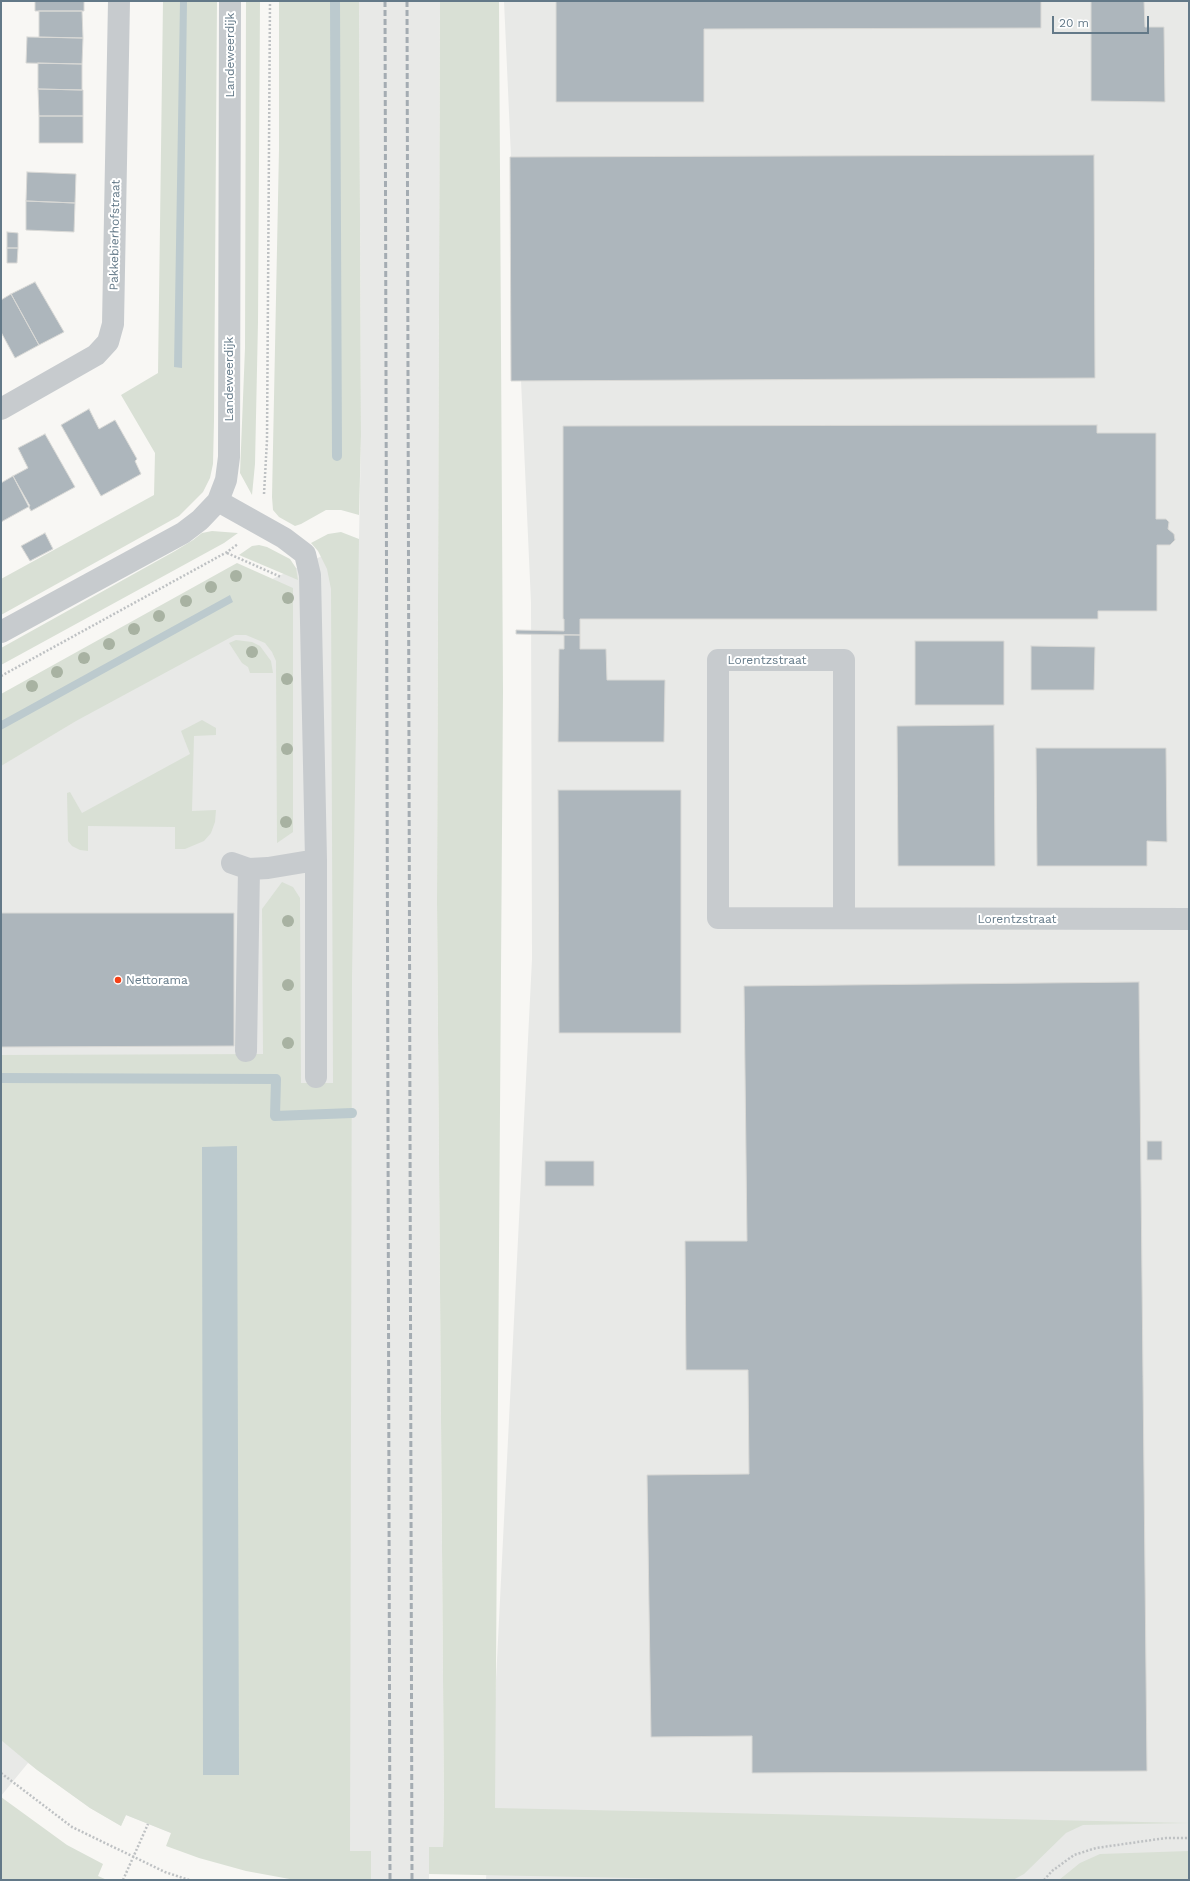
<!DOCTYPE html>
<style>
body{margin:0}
#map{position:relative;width:1190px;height:1881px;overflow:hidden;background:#f8f7f4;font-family:"Work Sans",sans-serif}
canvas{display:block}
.frame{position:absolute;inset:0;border:2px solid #637988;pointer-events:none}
.scale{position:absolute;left:1052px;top:16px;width:97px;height:18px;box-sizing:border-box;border:2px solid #637988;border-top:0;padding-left:5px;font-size:12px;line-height:14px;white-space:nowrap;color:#637988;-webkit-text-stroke:3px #fff;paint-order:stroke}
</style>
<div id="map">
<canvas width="1190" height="1881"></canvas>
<div class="frame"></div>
<div class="scale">20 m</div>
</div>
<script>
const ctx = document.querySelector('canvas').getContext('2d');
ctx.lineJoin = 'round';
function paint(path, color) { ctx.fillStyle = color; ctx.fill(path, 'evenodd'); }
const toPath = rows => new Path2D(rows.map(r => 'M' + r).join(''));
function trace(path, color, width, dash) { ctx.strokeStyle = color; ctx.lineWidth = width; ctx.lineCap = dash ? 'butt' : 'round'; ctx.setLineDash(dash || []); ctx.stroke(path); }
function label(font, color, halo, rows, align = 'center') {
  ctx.font = font + ' "Work Sans",sans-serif'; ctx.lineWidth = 4; ctx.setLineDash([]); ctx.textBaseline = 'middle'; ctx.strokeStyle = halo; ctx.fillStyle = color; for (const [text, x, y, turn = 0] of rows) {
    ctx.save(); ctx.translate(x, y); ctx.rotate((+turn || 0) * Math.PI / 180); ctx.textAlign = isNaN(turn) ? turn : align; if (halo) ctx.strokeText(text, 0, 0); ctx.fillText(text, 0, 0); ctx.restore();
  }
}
const built = toPath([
 [359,1,440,1,437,902,444,1807,443,1847,429,1847,429,1880,371,1880,371,1851,350,1851,171,1833,126,1815,121,1826,90,1808,28,1763,1,1796,1,725,231,598,359,539,361,436],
 [504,1,1189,1,1189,1880,486,1880,532,959,531,603]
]);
const green = toPath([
 [163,1,217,1,214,421,213,464,210,478,203,492,179,516,1,615,1,579,154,495,155,453,121,395,158,373],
 [246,1,260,1,258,322,255,464,252,495,240,473,245,348],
 [279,1,359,1,361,436,359,515,341,510,326,510,301,524,295,526,279,517,273,510,272,497,279,149],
 [440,1,499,1,503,691,495,1808,1189,1823,1083,1825,1066,1833,1024,1874,1013,1880,735,1880,429,1874,429,1847,443,1847,444,1807,437,902],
 [212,531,238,533,224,543,1,665,1,648,175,551,193,540,202,533],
 [341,532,359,539,352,976,350,1851,371,1851,371,1880,295,1880,246,1871,199,1858,166,1846,171,1833,126,1815,121,1826,90,1808,37,1770,1,1740,1,1055,263,1054,262,909,282,882,293,887,300,898,301,1083,333,1083,331,589,327,569,318,551,311,543,328,534],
 [259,545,267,547,290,559,296,568,298,580,239,555,252,546],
 [237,563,293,588,293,832,277,843,276,661,272,652,265,643,246,635,235,635,76,721,1,766,1,694],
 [236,640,252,642,260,646,271,661,273,673,250,673,248,667,242,663,229,643],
 [202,720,216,728,216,735,194,736,192,811,216,810,215,822,211,833,204,841,185,849,175,849,175,827,88,826,88,851,80,850,72,846,68,841,67,793,70,792,82,813,190,754,181,731],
 [1,1797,67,1845,103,1864,98,1876,107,1880,1,1880],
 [1189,1851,1189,1880,1059,1880,1080,1863,1100,1854]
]);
const water = toPath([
 [180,1,187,1,182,368,174,367],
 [230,595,233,602,1,730,1,721],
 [237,1146,239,1775,203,1775,202,1147]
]);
const stream = toPath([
 [335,1,337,456],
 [1,1078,276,1079,275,1116,352,1113]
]);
const building = toPath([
 [35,1,84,1,84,11,35,11,35,1],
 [556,1,1041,1,1041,28,704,29,704,102,556,102,556,1],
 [1091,1,1144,1,1145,27,1164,27,1165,102,1091,101,1091,1],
 [39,11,82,11,83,38,39,37,39,11],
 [27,37,83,38,82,64,26,63,27,37],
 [38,63,82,64,82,90,38,89,38,63],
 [38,89,83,90,83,116,39,116,38,89],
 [39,116,83,116,83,143,39,143,39,116],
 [1094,155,1095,378,511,381,510,157,1094,155],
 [27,172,76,174,75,203,26,201,27,172],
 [26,201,75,203,74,232,26,230,26,201],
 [7,232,18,233,18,248,7,248,7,232],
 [7,248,18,248,17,263,7,263,7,248],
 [35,282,64,332,39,345,11,294,35,282],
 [11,294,39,345,15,358,1,332,1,300,11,294],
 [89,409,99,429,115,420,137,459,135,461,141,474,101,496,61,425,89,409],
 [1097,425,1097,433,1156,433,1156,519,1166,519,1169,522,1168,529,1174,534,1175,540,1170,545,1157,545,1157,611,1098,611,1098,619,580,619,580,635,516,634,516,630,564,631,564,619,563,619,563,426,1097,425],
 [45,434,75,487,31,511,13,476,28,468,18,448,45,434],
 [13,476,30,506,1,522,1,483,13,476],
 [45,533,53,549,30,561,21,546,45,533],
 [564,635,580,635,580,649,606,649,607,680,665,680,664,742,558,742,559,649,564,649,564,635],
 [915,641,1004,641,1004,705,915,705,915,641],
 [1031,646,1095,647,1094,690,1031,690,1031,646],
 [994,725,995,866,898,866,897,726,994,725],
 [1036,748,1166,748,1167,842,1147,841,1147,866,1037,866,1036,748],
 [558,790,681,790,681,1033,559,1033,558,790],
 [1,913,234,913,234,1046,1,1047,1,913],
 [1139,982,1147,1771,752,1773,752,1736,651,1737,647,1475,749,1474,748,1370,686,1370,685,1241,747,1241,744,986,1139,982],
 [1147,1141,1162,1141,1162,1160,1147,1160,1147,1141],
 [545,1161,594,1161,594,1186,545,1186,545,1161]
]);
const path = toPath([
 [264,494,267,440,270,1],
 [227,553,281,577],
 [1,676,227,552,238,544],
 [1,1773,72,1827,165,1872,189,1880],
 [123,1880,148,1824],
 [1044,1880,1052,1871,1074,1855,1096,1848,1166,1838,1189,1838]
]);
const minor = toPath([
 [1,409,96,355,108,342,113,324,119,1],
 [218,501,284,538,305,554,310,575,316,860,268,868,249,869,232,863],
 [1,632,183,533,200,520,218,501,226,480,229,457,230,1],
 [316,860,316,1077],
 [844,918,844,660,718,660,718,918,1189,919],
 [246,1051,249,869]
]);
const rail = toPath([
 [385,1,390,1880],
 [407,1,412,1880]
]);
const trees = [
 [236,576],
 [211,587],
 [288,598],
 [186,601],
 [159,616],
 [134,629],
 [109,644],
 [252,652],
 [84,658],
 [57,672],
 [287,679],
 [32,686],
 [287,749],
 [286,822],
 [288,921],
 [288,985],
 [288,1043]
];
const markers = [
 [118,980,4,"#f54117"]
];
const streetNames = [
 ["Landeweerdijk",230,55,-90],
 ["Pakkebierhofstraat",115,235,-89],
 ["Landeweerdijk",229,379,-90],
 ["Lorentzstraat",767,660],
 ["Lorentzstraat",1017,919]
];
const poiNames = [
 ["Nettorama",126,980]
];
paint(built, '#e8e9e7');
paint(green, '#d9e0d5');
paint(water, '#bccace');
trace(stream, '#bccace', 10);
paint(building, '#adb6bc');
trace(building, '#d9d9d6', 1);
trace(path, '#bec1c3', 2.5, [2, 2]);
trace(minor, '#c7cbce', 22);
trace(rail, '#a4acb2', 3, [6, 3]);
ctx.fillStyle = '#a8b2a2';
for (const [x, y] of trees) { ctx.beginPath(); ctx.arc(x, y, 6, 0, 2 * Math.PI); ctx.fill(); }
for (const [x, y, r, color] of markers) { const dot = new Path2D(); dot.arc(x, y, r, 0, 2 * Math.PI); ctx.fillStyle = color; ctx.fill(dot); trace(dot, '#fff', 1.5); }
label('12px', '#637988', '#fff', streetNames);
label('12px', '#637988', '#fff', poiNames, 'left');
</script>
